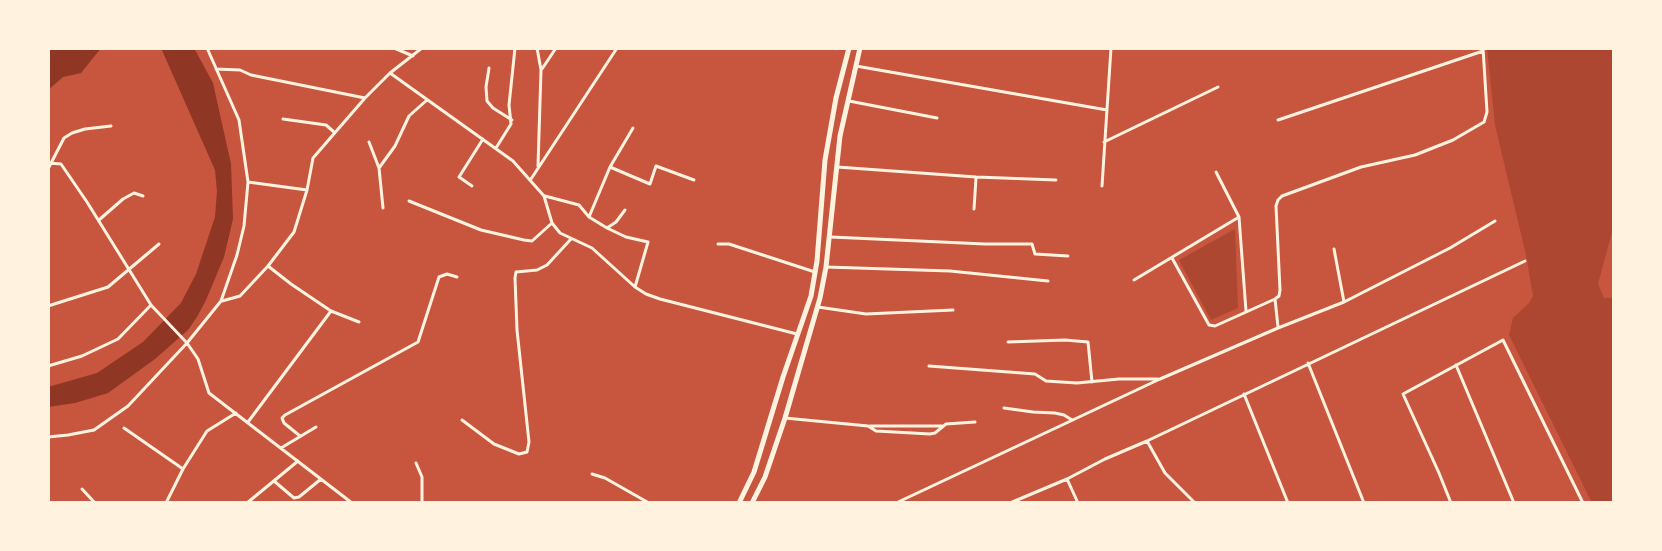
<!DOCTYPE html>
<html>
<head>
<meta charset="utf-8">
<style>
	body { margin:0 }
	#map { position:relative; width:1662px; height:551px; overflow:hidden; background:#c8553d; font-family:"Asap Condensed",sans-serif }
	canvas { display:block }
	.frame { position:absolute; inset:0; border:50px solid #fff3e0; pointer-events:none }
</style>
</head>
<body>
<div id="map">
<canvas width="1662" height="551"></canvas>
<div class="frame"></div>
</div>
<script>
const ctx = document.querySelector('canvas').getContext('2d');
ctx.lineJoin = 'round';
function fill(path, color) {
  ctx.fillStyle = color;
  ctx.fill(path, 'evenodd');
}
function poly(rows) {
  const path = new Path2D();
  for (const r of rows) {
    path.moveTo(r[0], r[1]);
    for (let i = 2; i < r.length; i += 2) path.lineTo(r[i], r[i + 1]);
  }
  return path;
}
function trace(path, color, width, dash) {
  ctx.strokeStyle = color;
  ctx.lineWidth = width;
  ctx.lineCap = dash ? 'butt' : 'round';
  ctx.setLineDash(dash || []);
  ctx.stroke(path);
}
const green = poly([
	[1487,48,1614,48,1614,225,1598,284,1604,298,1614,298,1614,503,1592,503,1509,335,1513,318,1529,303,1533,296,1526,255,1495,125],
	[1235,229,1238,308,1211,320,1179,260]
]);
const water = poly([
	[48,48,101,48,81,73,63,77,48,90],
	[161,48,194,48,213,83,231,164,233,219,224,257,206,300,197,317,188,330,155,359,108,393,75,403,48,407,48,387,97,373,143,342,181,303,196,274,215,217,217,191,215,170]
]);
const minor = poly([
	[394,48,413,56],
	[537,48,541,70,538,166],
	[856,66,1107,110],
	[489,68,486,87,487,101,493,108,512,120],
	[216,69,240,70,251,75,365,98],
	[542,69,556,48],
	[390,73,513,161,544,196,552,223,560,233,592,248,635,287,646,294,660,299,797,334],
	[849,101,937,118],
	[283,119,326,125,334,132],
	[1278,120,1483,51],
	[369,142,379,168],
	[1104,142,1218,87],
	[496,148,511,124,509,105,515,48],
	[48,163,61,164,87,202,151,305,187,343,198,359,209,393,352,503],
	[610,167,650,184,656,166,694,180],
	[837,167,976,177,1056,180],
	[48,169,64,138,72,133,85,129,111,126],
	[1216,172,1239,217,1246,311],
	[531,179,617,48],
	[248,182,307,190],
	[472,186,459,177,483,139],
	[1102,186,1111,48],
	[545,196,579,205,589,217,607,228,616,222,625,210],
	[409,201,481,230,524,240,532,241,552,223],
	[383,208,379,168,395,146,409,116,427,100],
	[974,209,976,178],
	[589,217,610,167,633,128],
	[99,220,123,199,134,193,143,196],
	[607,228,626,237,648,242,635,287],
	[831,237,985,244,1032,244,1035,254,1068,256],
	[718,244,729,244,815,272],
	[1334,249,1344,302],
	[1172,258,1209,325,1215,326,1275,299,1279,296,1280,290,1276,206,1278,200,1282,196,1361,167,1415,155,1453,140,1484,122,1487,112,1483,48],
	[268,266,291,284,331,311,359,322],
	[826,267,950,271,1048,281],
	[1134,280,1239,217],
	[1275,299,1278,327],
	[222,301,240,296,268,266,294,232,307,190,313,158,365,98,390,73,422,48],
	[48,306,108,287,159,244],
	[818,307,866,314,953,310],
	[1008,342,1065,340,1088,342,1092,382],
	[1308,363,1364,503],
	[1456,365,1514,503],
	[48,366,82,356,118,339,151,305],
	[929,366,1035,374,1046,381,1077,383,1119,379,1158,379],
	[1244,394,1288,503],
	[1004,408,1033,412,1055,413,1064,415,1072,420],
	[785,418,868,426,876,431,930,434,935,433,946,424,975,422],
	[462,420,494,444,519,454,527,452,529,442,517,330,515,278,516,272,537,270,547,265,571,239],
	[248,422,331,311],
	[870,426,942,426],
	[124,428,183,469],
	[300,436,284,423,282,418,285,415,418,342,439,277,447,274,457,277],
	[48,437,68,435,94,430,128,406,187,343,221,301,237,255,244,226,248,182,239,120,207,48],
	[1147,441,1165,473,1195,503],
	[281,448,316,427],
	[416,463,422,477,422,503],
	[592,474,605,478,649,503],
	[1067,479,1078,503],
	[274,481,294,498,299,497,321,479],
	[82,489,95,503],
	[166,503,183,469,207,431,236,413],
	[247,503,298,461],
	[896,503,1160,379,1278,328,1344,302,1450,248,1495,221],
	[1010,503,1067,479,1105,459,1147,441,1525,261],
	[1451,503,1439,473,1403,394,1503,340,1583,503]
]);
const primary = poly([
	[739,503,754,472,783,377,811,296,817,261,825,160,836,98,849,48],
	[752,503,765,477,785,418,820,298,826,267,840,136,860,48]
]);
fill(green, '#ae4732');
fill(water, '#8f3625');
trace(minor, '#fff3e0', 3);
trace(primary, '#fff3e0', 5);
</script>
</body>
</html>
